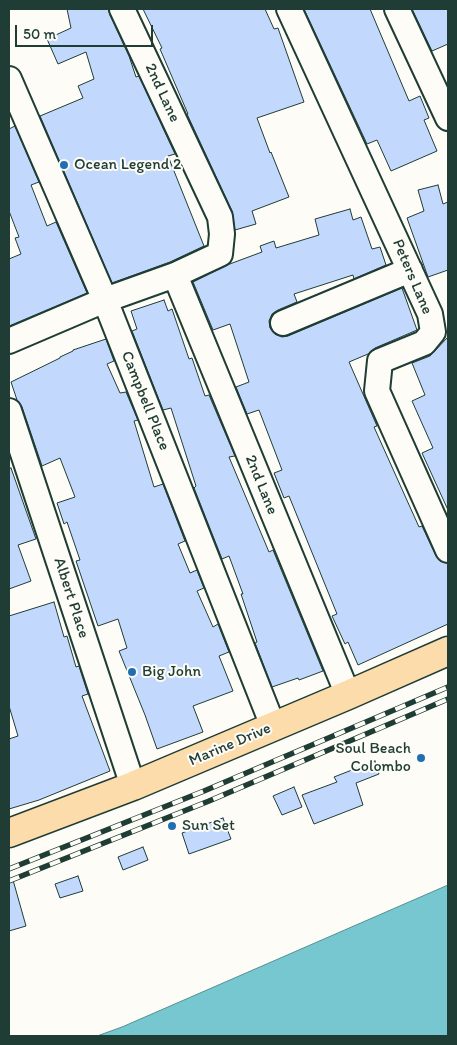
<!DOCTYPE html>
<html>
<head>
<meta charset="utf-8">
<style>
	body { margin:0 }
	#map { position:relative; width:457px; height:1045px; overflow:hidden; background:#fdfcf7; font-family:Itim,sans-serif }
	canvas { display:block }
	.frame { position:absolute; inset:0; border:10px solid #1f3d34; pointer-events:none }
	.scale { position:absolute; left:15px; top:25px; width:138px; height:22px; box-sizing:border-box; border:2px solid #1f3d34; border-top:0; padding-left:6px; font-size:15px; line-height:18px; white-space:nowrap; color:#1f3d34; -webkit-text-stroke:4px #fdfcf7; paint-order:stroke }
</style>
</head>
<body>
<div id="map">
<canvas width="457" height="1045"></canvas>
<div class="frame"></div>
<div class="scale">50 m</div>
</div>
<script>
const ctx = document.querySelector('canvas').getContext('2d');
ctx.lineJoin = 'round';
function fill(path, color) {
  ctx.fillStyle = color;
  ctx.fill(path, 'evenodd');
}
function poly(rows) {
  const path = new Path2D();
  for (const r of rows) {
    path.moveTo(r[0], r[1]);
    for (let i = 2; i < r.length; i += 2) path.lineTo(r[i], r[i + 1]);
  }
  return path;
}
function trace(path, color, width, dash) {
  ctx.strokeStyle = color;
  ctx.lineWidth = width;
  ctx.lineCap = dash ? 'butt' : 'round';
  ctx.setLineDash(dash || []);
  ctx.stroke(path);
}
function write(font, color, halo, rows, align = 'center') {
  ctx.font = font + ' Itim,sans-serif';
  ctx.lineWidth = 4;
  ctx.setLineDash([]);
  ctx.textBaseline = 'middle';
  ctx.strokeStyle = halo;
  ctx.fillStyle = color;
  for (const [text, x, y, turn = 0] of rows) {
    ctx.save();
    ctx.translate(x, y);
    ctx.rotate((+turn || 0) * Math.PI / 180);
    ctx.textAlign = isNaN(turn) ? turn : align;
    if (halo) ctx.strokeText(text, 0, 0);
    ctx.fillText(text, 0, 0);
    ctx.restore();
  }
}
const water = poly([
	[448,885,448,1036,97,1036,122,1027,448,885]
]);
const building = poly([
	[67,9,108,9,110,15,129,56,136,77,139,76,175,154,168,156,204,246,170,262,112,283,40,116,83,98,78,86,94,79,86,52,58,64,47,39,71,28,67,9],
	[143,9,265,9,274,29,278,28,304,102,257,118,270,153,271,152,289,197,252,211,256,224,235,230,232,211,187,114,188,114,160,49,162,48,143,9],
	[304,9,370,9,409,101,420,96,429,118,424,120,437,151,391,171,377,140,367,144,304,9],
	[412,9,448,9,448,44,432,51,412,9],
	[15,126,39,182,31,185,47,226,56,222,87,293,9,326,9,259,21,254,15,238,19,237,9,211,9,129,15,126],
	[438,185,443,204,448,202,448,270,428,277,407,218,424,211,418,190,438,185],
	[350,209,353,220,361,217,372,249,380,247,386,265,354,279,353,275,294,294,297,302,278,310,272,314,269,321,270,328,275,334,282,337,288,336,402,288,417,330,375,348,368,354,349,362,377,426,374,427,419,527,422,526,436,556,440,561,448,563,448,624,358,665,348,642,345,644,332,616,337,614,289,496,284,498,274,473,282,470,259,410,247,414,236,387,249,382,230,324,213,330,193,282,227,265,262,252,260,246,274,241,276,248,319,235,315,219,350,209],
	[164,300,168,311,172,309,189,359,192,358,205,396,209,395,235,456,229,457,269,552,273,550,323,671,299,680,298,678,272,687,255,643,257,642,241,594,243,594,229,556,222,559,194,488,196,486,171,408,163,410,132,331,137,329,131,311,164,300],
	[448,337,448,510,422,453,433,448,412,401,425,395,412,363,430,356,448,337],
	[106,339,114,361,107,364,120,393,126,392,138,420,134,421,154,487,163,484,185,541,178,544,190,573,197,570,204,588,197,591,213,627,218,624,229,652,219,656,233,691,193,706,203,732,157,749,145,715,119,651,127,648,118,619,98,626,76,561,80,560,67,522,64,524,57,503,75,497,60,458,42,466,22,407,17,400,11,382,60,358,60,357,73,351,73,350,106,339],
	[11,468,36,539,18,545,31,581,9,589,9,469,11,468],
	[54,602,64,637,67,636,76,667,79,666,88,694,82,696,110,771,39,800,9,809,9,739,18,736,9,706,9,616,54,602],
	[375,761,379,774,356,783,363,805,314,824,302,795,337,782,334,777,375,761],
	[294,787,302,807,282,815,273,796,294,787],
	[223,818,231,839,189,854,182,833,223,818],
	[143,847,148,860,123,870,118,857,143,847],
	[78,876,83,891,60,898,55,884,78,876],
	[13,880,26,926,9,931,9,881,13,880]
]);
const minor = poly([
	[289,9,430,314,433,332,424,343,380,361,377,391,448,550],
	[397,9,448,118],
	[9,79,105,300,273,726],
	[175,275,348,695],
	[283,323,410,270],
	[9,341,105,300,175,275,220,254,222,234,220,217,122,9],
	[9,411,133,786]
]);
const major = poly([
	[9,833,133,786,348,695,448,651]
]);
const rail = poly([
	[9,869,204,791,448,687],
	[9,881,209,801,448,699]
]);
const markers = [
	[64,165,5,"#1f6fb2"],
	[132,672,5,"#1f6fb2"],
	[421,758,5,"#1f6fb2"],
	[172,826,5,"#1f6fb2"]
];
const streetNames = [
	["2nd Lane",162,93,65],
	["Peters Lane",412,277,67],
	["Campbell Place",145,401,68],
	["2nd Lane",261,485,68],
	["Albert Place",71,598,72],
	["Marine Drive",230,745,-23]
];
const poiNames = [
	["Ocean Legend 2",74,165],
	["Big John",142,672],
	["Soul Beach",411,749,"right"],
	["Colombo",411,767,"right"],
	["Sun Set",182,826]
];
fill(water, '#76c7d0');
trace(water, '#539092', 1);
fill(building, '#c3d8fd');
trace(building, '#1f3d34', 1);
trace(minor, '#1f3d34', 28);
trace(major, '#1f3d34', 31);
trace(minor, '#fdfcf7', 24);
trace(major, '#fddcac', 28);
trace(rail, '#1f3d34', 5.5);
trace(rail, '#fdfcf7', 4, [11]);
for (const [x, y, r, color] of markers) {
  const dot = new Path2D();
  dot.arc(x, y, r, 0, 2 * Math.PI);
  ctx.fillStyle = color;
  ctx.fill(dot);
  trace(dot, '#fdfcf7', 2);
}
write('16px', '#1f3d34', '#fdfcf7', streetNames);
write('16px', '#1f3d34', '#fdfcf7', poiNames, 'left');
</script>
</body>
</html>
